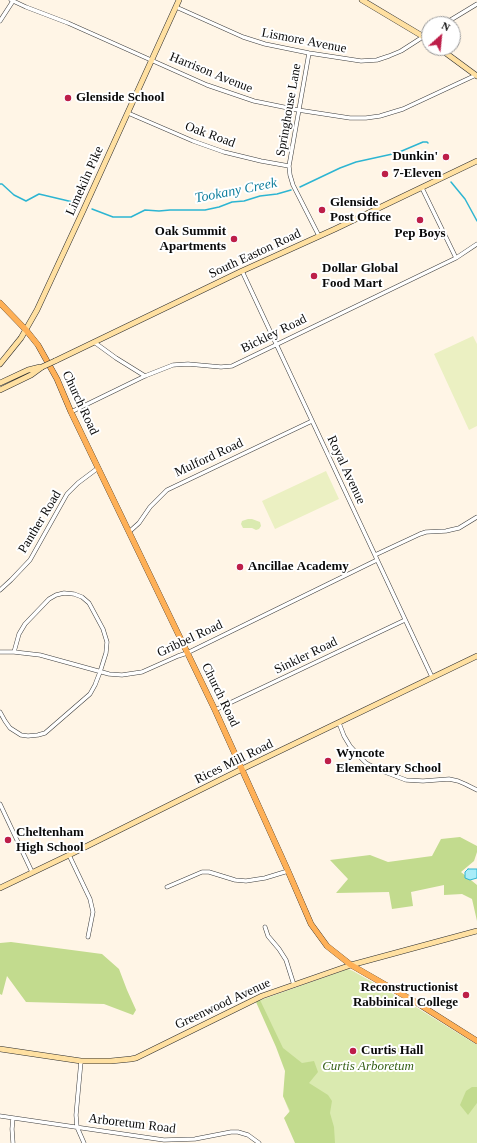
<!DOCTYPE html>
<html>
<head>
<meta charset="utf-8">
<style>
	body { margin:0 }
	#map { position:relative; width:477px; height:1143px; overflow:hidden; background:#fff5e6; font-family:"Times New Roman",serif }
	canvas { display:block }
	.north { position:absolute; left:421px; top:16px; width:40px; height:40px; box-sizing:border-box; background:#fff; border:1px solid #9d9d9d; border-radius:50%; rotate:27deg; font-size:11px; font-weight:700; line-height:16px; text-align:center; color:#0a0a0a }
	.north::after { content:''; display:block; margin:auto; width:14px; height:18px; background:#bd1e49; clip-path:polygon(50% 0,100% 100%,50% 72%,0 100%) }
</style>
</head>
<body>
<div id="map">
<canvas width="477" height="1143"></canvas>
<div class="north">N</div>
</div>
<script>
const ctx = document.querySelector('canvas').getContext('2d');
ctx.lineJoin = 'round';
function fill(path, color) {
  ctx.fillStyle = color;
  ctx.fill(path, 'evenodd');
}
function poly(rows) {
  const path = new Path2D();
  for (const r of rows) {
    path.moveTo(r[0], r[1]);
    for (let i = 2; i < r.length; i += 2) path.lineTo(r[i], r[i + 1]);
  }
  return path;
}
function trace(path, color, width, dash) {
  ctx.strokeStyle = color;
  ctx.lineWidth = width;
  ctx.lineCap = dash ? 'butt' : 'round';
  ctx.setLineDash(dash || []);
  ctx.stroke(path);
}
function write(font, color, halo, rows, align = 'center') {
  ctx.font = font + ' "Times New Roman",serif';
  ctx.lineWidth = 4;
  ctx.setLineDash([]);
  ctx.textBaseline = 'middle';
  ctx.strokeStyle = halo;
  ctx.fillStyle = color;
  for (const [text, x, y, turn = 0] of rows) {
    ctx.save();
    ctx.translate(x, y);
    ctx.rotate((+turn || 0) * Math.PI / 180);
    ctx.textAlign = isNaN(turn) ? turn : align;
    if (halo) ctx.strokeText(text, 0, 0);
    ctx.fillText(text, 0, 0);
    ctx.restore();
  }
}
const green = poly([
	[248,519,252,519,260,522,261,526,259,529,256,530,252,528,243,528,241,524,242,521],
	[348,969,353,971,419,1009,477,1045,477,1143,302,1143,283,1096,296,1091,258,1001]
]);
const forest = poly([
	[460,837,477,846,477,852,474,861,461,872,477,885,477,921,472,899,462,894,444,895,444,885,411,892,413,906,392,909,389,892,336,893,348,879,330,860,370,855,388,862,432,856,441,839],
	[11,942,102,954,119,969,127,990,136,1010,133,1015,104,1004,26,1002,7,976,2,995,0,994,0,943],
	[260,1000,283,1048,302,1063,314,1061,318,1072,309,1083,328,1095,332,1101,330,1113,334,1127,335,1143,295,1143,284,1118,290,1111,283,1096,285,1071,276,1047,256,1002],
	[472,1087,477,1087,477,1103,468,1115,460,1105,466,1091]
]);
const pitch = poly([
	[473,336,477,344,477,426,469,430,434,354],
	[326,471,339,499,275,529,262,501]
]);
const water = poly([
	[468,869,477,869,477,878,470,880,465,878,465,872,468,869]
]);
const stream = poly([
	[451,182,465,199,477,221],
	[0,184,2,184,14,195,26,201,39,194,77,203],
	[300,187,340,168,356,162,397,153,423,142,427,142,428,143],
	[92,209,113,217,131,217,145,210,159,211,170,210,205,210,219,207,232,202,244,201,260,196,277,194,291,190]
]);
const street = poly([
	[11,0,26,7,68,23,207,85,254,101,298,110,350,118,366,118,380,116,403,109,476,75],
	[176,7,243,37,265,44,309,53,361,61,377,60,389,56,401,51,429,33],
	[0,21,13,1],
	[444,24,477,4],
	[309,53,289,166,290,175,293,185,319,236],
	[128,113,193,141,224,152,261,161,289,166],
	[422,188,456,258],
	[242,271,432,677],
	[94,342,116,358,145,376],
	[71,412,145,376,173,365,188,364,221,367,232,366,456,258,477,244],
	[129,532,139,523,150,507,167,490,312,421],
	[375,555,420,534,426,532,446,531,459,528,477,517],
	[0,590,11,580,30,560,67,494,78,483,98,468],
	[0,652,14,652,40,655,109,674,122,675,142,672,178,656,187,653,377,560],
	[215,710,405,620],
	[0,712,5,721,10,728,21,735,28,736,38,735,45,733,90,694,95,685,100,672,106,653,107,642,103,629,89,603,82,597,74,594,64,593,56,595,49,599,25,624,19,634,14,652],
	[339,723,344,736,350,746,360,757,366,763,377,769,406,780,423,781,449,779,458,781,465,784,477,790],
	[0,804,32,872],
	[69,855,90,899,93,912,88,937],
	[167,887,202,872,209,872,235,880,246,881,265,878,288,871],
	[265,927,268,936,279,949,286,960,294,985],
	[81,1061,76,1115,77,1127,84,1143],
	[0,1116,164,1140,195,1139,231,1132,238,1132,248,1135,259,1143],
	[13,1143,12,1129,13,1118]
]);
const secondary = poly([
	[362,0,429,40],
	[439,48,477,76],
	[55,361,242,271,335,229,477,161],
	[0,364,21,338,37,310,83,211,179,0],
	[0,383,28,370,40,367],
	[0,390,31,375,42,367],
	[0,888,69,855,238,771,477,656],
	[0,1049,81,1061,111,1061,131,1059,136,1058,262,996,351,965,477,931]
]);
const primary = poly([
	[0,303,26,330,38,345,57,379,71,412,215,710,288,871,311,924,327,946,351,965,417,1003,477,1041]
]);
const secondaryBridge = poly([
	[42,367,55,361]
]);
const markers = [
	[68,98,4,"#bd1e49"],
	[446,157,4,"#bd1e49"],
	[385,174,4,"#bd1e49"],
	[322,210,4,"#bd1e49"],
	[420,220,4,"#bd1e49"],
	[234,239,4,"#bd1e49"],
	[314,276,4,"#bd1e49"],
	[240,567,4,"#bd1e49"],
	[328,761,4,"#bd1e49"],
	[8,840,4,"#bd1e49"],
	[466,995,4,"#bd1e49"],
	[353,1051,4,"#bd1e49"]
];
const streetNames = [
	["Lismore Avenue",304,41,11],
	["Harrison Avenue",211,73,22],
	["Springhouse Lane",289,110,-80],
	["Oak Road",210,135,20],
	["Limekiln Pike",85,181,-66],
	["South Easton Road",255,254,-25],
	["Bickley Road",274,334,-26],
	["Church Road",80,403,65],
	["Mulford Road",209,458,-25],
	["Royal Avenue",346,470,65],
	["Panther Road",40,522,-59],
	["Gribbel Road",190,639,-25],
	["Sinkler Road",306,656,-26],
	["Church Road",220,695,64],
	["Rices Mill Road",234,762,-26],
	["Greenwood Avenue",223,1004,-25],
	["Arboretum Road",132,1124,7]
];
const poiNames = [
	["Glenside School",76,98],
	["Dunkin'",438,157,"right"],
	["7-Eleven",393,174],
	["Glenside",330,203],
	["Post Office",330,218],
	["Oak Summit",226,232,"right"],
	["Apartments",226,247,"right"],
	["Pep Boys",420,234,"center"],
	["Dollar Global",322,269],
	["Food Mart",322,284],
	["Ancillae Academy",248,567],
	["Wyncote",336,754],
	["Elementary School",336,769],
	["Cheltenham",16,833],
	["High School",16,848],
	["Reconstructionist",458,988,"right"],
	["Rabbinical College",458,1003,"right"],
	["Curtis Hall",361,1051]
];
const parkNames = [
	["Curtis Arboretum",368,1067]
];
const waterNames = [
	["Tookany Creek",236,191,-11]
];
fill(green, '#daeab0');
fill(forest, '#c2db8e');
fill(pitch, '#ebf0c2');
fill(water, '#a9ecf8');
trace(water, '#2db5d2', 1);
trace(stream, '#2db5d2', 1.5);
trace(street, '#3d3d3d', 4.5);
trace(secondary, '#2c2c2c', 6);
trace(primary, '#1b1b1b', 6);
trace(street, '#fff', 3.5);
trace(secondary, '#ffe0a1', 5);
trace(primary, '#feb057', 5.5);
trace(secondaryBridge, '#2c2c2c', 6, []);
trace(secondaryBridge, '#ffe0a1', 5);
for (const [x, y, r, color] of markers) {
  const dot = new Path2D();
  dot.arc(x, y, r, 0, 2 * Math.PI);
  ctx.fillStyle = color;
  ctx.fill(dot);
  trace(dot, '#fff', 1.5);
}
write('13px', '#0a0a0a', '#fff', streetNames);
write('bold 13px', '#0a0a0a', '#fff', poiNames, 'left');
write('italic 13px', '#386219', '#fff', parkNames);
write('italic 14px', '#107f9e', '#fff', waterNames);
</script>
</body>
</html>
